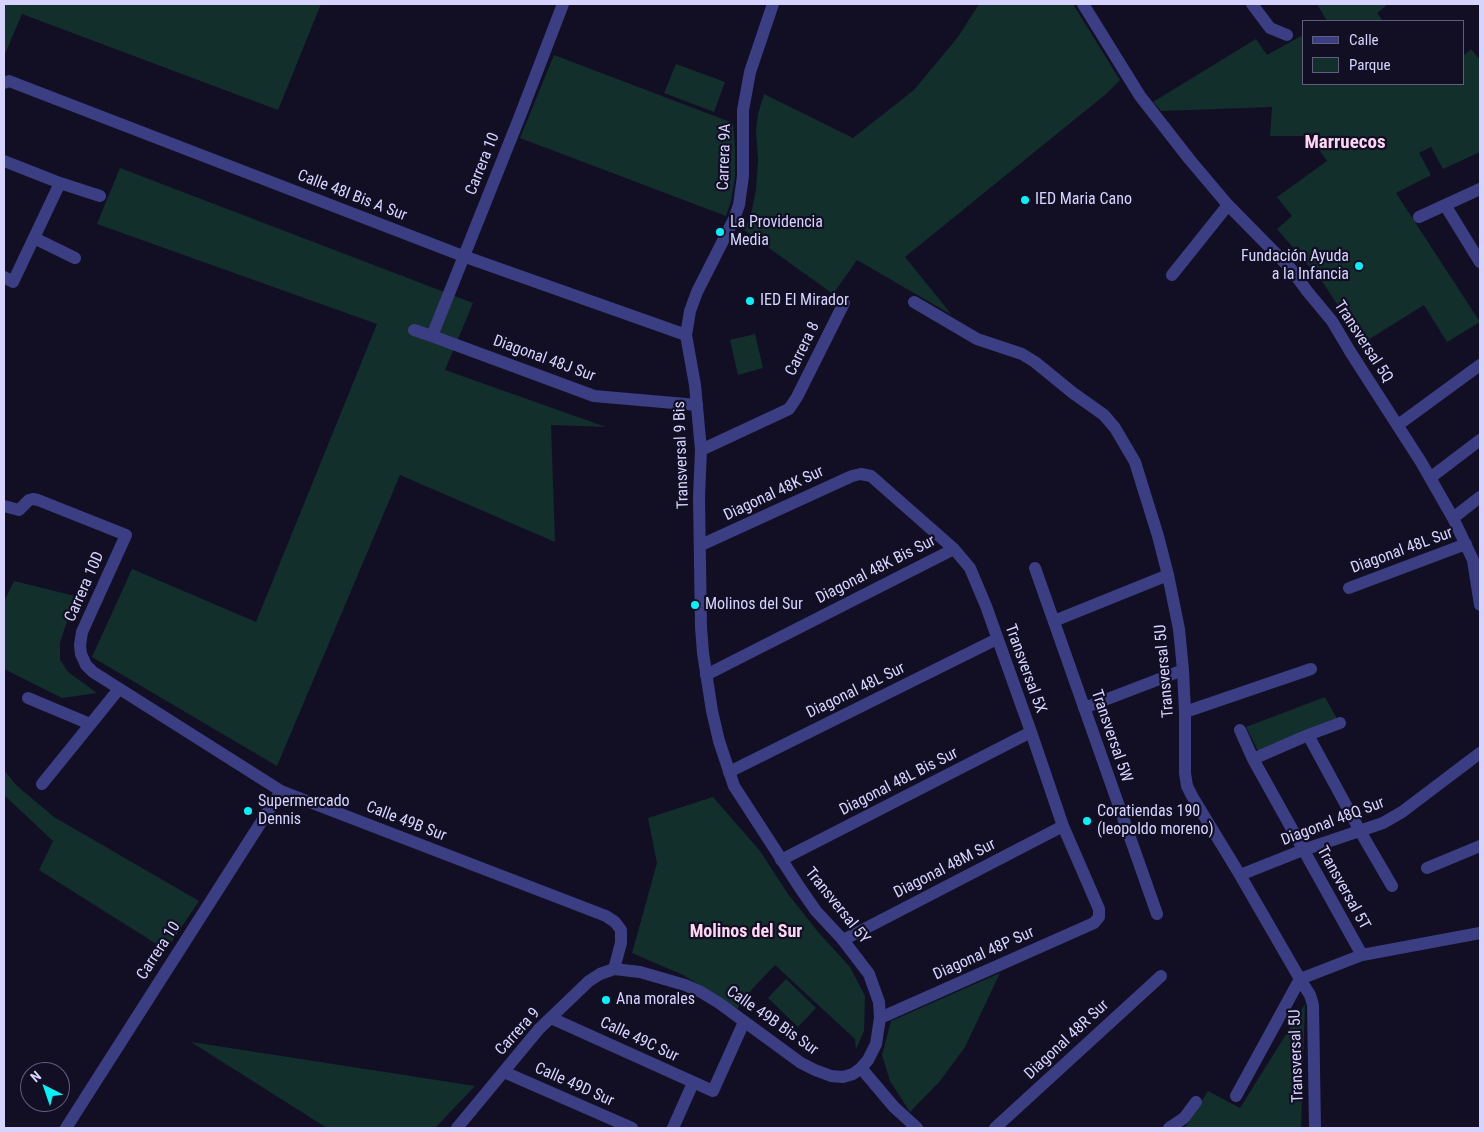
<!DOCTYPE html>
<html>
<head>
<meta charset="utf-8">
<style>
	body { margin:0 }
	#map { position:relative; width:1484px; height:1132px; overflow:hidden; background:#120f25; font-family:"Roboto Condensed",sans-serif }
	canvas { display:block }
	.frame { position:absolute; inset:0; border:5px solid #d6d4fe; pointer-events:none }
	.legend { position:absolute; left:1302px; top:20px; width:162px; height:65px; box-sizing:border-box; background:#120f25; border:1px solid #605e7c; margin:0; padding:6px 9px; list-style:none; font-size:15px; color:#d6d4fe }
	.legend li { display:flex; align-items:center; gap:10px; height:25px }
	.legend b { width:25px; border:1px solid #605e7c }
	.north { position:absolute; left:20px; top:1062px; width:50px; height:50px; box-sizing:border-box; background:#120f25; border:1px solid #605e7c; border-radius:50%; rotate:319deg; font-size:14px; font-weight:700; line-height:20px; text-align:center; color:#d6d4fe }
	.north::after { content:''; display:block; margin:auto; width:18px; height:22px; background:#05f2f9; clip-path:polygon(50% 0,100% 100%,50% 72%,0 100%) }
</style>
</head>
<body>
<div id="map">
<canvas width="1484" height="1132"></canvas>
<div class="frame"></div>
<ul class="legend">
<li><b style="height:6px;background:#3b3e83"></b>Calle</li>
<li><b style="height:14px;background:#122f2c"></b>Parque</li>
</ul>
<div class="north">N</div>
</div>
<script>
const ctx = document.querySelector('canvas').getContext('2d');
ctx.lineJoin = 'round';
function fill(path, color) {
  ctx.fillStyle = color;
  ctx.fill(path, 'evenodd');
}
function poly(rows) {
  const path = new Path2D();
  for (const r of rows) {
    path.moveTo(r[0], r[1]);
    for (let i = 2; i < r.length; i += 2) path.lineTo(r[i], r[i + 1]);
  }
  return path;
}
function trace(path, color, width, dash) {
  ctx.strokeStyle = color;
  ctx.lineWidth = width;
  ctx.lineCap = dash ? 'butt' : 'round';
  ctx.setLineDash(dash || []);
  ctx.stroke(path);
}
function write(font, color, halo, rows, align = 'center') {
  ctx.font = font + ' "Roboto Condensed",sans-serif';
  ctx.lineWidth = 4.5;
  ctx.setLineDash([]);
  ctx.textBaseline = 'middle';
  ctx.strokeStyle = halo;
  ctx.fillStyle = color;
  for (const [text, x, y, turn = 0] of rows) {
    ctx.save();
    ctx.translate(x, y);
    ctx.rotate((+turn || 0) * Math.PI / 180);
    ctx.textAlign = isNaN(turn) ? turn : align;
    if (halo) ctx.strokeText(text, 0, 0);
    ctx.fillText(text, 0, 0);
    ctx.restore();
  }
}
const green = poly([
	[4,4,321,4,278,110,22,14,4,56],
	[979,4,1073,4,1120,80,1106,94,905,257,952,315,857,260,833,294,744,230,751,214,756,190,758,160,756,130,758,114,764,94,853,138,914,90,958,37],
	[1317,4,1388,4,1377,13,1383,21,1327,21],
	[1303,35,1303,84,1463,84,1463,56,1471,49,1480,60,1480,152,1443,169,1431,147,1419,153,1431,175,1396,193,1480,322,1447,342,1424,305,1363,343,1321,280,1277,229,1292,216,1277,197,1327,161,1309,136,1270,136,1272,107,1161,111,1153,102,1256,39,1267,55],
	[554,55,733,123,735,149,735,176,731,201,726,216,520,138],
	[676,64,725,82,714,112,664,93],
	[120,168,473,303,445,370,606,427,551,425,555,542,400,475,277,766,92,657,132,569,256,622,377,324,97,224],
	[755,334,763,368,738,375,730,340],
	[14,581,79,597,65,627,60,643,60,660,68,672,97,693,62,698,4,669,4,602],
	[1325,697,1337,719,1258,751,1246,727],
	[4,770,16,785,54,817,199,901,166,950,39,870,53,841,4,795],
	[713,797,760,851,788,894,818,932,850,967,865,996,864,1031,856,1049,855,1039,775,965,753,988,737,1009,683,975,632,953,657,863,648,818],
	[1000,973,965,1047,940,1081,910,1112,890,1081,882,1055,891,1021],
	[786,979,816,1008,798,1027,768,998],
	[1305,1004,1301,1128,1182,1128,1187,1125,1208,1091,1240,1108],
	[191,1042,475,1086,435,1128,327,1128]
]);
const minor = poly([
	[1083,4,1140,96,1190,160,1228,205,1291,269,1307,291,1332,321,1351,353,1421,462,1453,518,1473,560,1480,605],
	[1252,4,1270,28,1287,35],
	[4,83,9,81,463,256,686,335],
	[4,161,60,183,100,196],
	[1445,205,1480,262],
	[1419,217,1480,189],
	[34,238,75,258],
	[1172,275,1228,205],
	[4,277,13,282,60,183],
	[914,302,977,339,1022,354,1035,362,1073,393,1104,415,1115,428,1135,462,1158,536,1168,575,1179,629,1183,670,1185,712,1185,773,1187,786,1192,796,1240,875,1300,979,1310,995,1313,1005,1315,1128],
	[414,330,432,336,594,396,697,405],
	[432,336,520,116,563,4],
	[1398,425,1480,365],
	[701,450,789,409,797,397,844,303],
	[1430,478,1480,440],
	[4,506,19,510,29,500,33,499,38,500,126,535,82,632,80,645,81,654,86,665,93,672,281,791,606,916,615,922,621,930,621,943,614,969],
	[1453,518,1480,497],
	[701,545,852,476,861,474,871,476,954,549,970,568,986,606,1031,732,1063,826,1099,909,1099,917,1094,923,880,1018],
	[1035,568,1157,914],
	[1349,588,1466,544],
	[1054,621,1168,575],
	[706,675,954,549],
	[28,698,90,724],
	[1084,708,1183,670],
	[1185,712,1311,669],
	[1240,730,1253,759,1362,955],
	[1308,735,1360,831,1392,886],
	[1253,759,1308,735,1340,723],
	[729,772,997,639],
	[42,784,119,689],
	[781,860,1031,732],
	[1427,868,1480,846],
	[1240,875,1303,850,1383,823,1402,812,1480,753],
	[843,940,1063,826],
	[551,1018,713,1091,744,1022],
	[504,1072,632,1128],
	[1236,1096,1300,979,1362,955,1480,933],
	[66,1128,281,791],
	[673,1128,693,1083],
	[995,1128,1161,976],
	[1169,1128,1184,1118,1196,1102]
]);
const tertiary = poly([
	[861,1068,894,1107,917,1128],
	[457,1128,539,1029,589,981,600,974,614,969,640,972,685,985,701,992,719,1003,801,1063,815,1070,831,1076,843,1077,853,1074,861,1068,868,1060,876,1044,880,1018,879,1002,869,974,843,940,816,911,800,888,734,786,719,741,712,711,703,653,701,627,699,497,701,450,695,385,686,335,690,311,697,292,734,219,739,205,743,176,743,110,746,94,750,72,773,4]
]);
const markers = [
	[1025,200,5,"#05f2f9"],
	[720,232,5,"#05f2f9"],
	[1359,266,5,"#05f2f9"],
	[750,301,5,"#05f2f9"],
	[695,605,5,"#05f2f9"],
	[248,811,5,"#05f2f9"],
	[1087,821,5,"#05f2f9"],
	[606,1000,5,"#05f2f9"]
];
const streetNames = [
	["Carrera 9A",725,157,-88],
	["Carrera 10",483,164,-68],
	["Calle 48I Bis A Sur",352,196,21],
	["Transversal 5Q",1363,342,57],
	["Carrera 8",803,349,-64],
	["Diagonal 48J Sur",544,359,20],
	["Transversal 9 Bis",682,455,-92],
	["Diagonal 48K Sur",774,494,-25],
	["Diagonal 48L Sur",1402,551,-20],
	["Diagonal 48K Bis Sur",876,570,-27],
	["Carrera 10D",85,587,-66],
	["Transversal 5X",1025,669,70],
	["Transversal 5U",1165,671,-95],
	["Diagonal 48L Sur",856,691,-26],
	["Transversal 5W",1111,736,71],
	["Diagonal 48L Bis Sur",899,782,-27],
	["Calle 49B Sur",406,822,21],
	["Diagonal 48Q Sur",1333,822,-21],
	["Diagonal 48M Sur",945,869,-27],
	["Transversal 5T",1343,888,61],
	["Transversal 5Y",837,906,51],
	["Carrera 10",159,951,-57],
	["Diagonal 48P Sur",984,954,-24],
	["Calle 49B Bis Sur",772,1021,35],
	["Carrera 9",518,1032,-48],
	["Calle 49C Sur",639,1040,25],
	["Diagonal 48R Sur",1067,1040,-43],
	["Transversal 5U",1297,1056,-92],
	["Calle 49D Sur",574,1085,24]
];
const poiNames = [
	["IED Maria Cano",1035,200],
	["La Providencia",730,223],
	["Media",730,241],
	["Fundación Ayuda",1349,257,"right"],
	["a la Infancia",1349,275,"right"],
	["IED El Mirador",760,301],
	["Molinos del Sur",705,605],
	["Supermercado",258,802],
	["Dennis",258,820],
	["Coratiendas 190",1097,812],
	["(leopoldo moreno)",1097,830],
	["Ana morales",616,1000]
];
const neighbourhoodNames = [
	["Molinos del Sur",746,932]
];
const quarterNames = [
	["Marruecos",1345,143]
];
fill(green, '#122f2c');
trace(minor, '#3b3e83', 12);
trace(tertiary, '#3b3e83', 12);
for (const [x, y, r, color] of markers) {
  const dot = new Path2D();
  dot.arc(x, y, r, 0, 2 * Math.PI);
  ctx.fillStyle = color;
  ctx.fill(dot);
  trace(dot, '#120f25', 2);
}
write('16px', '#d6d4fe', '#120f25', streetNames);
write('16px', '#d6d4fe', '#120f25', poiNames, 'left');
write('bold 18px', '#fed6f2', '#120f25', neighbourhoodNames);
write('bold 19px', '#fed6f2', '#120f25', quarterNames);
</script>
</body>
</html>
